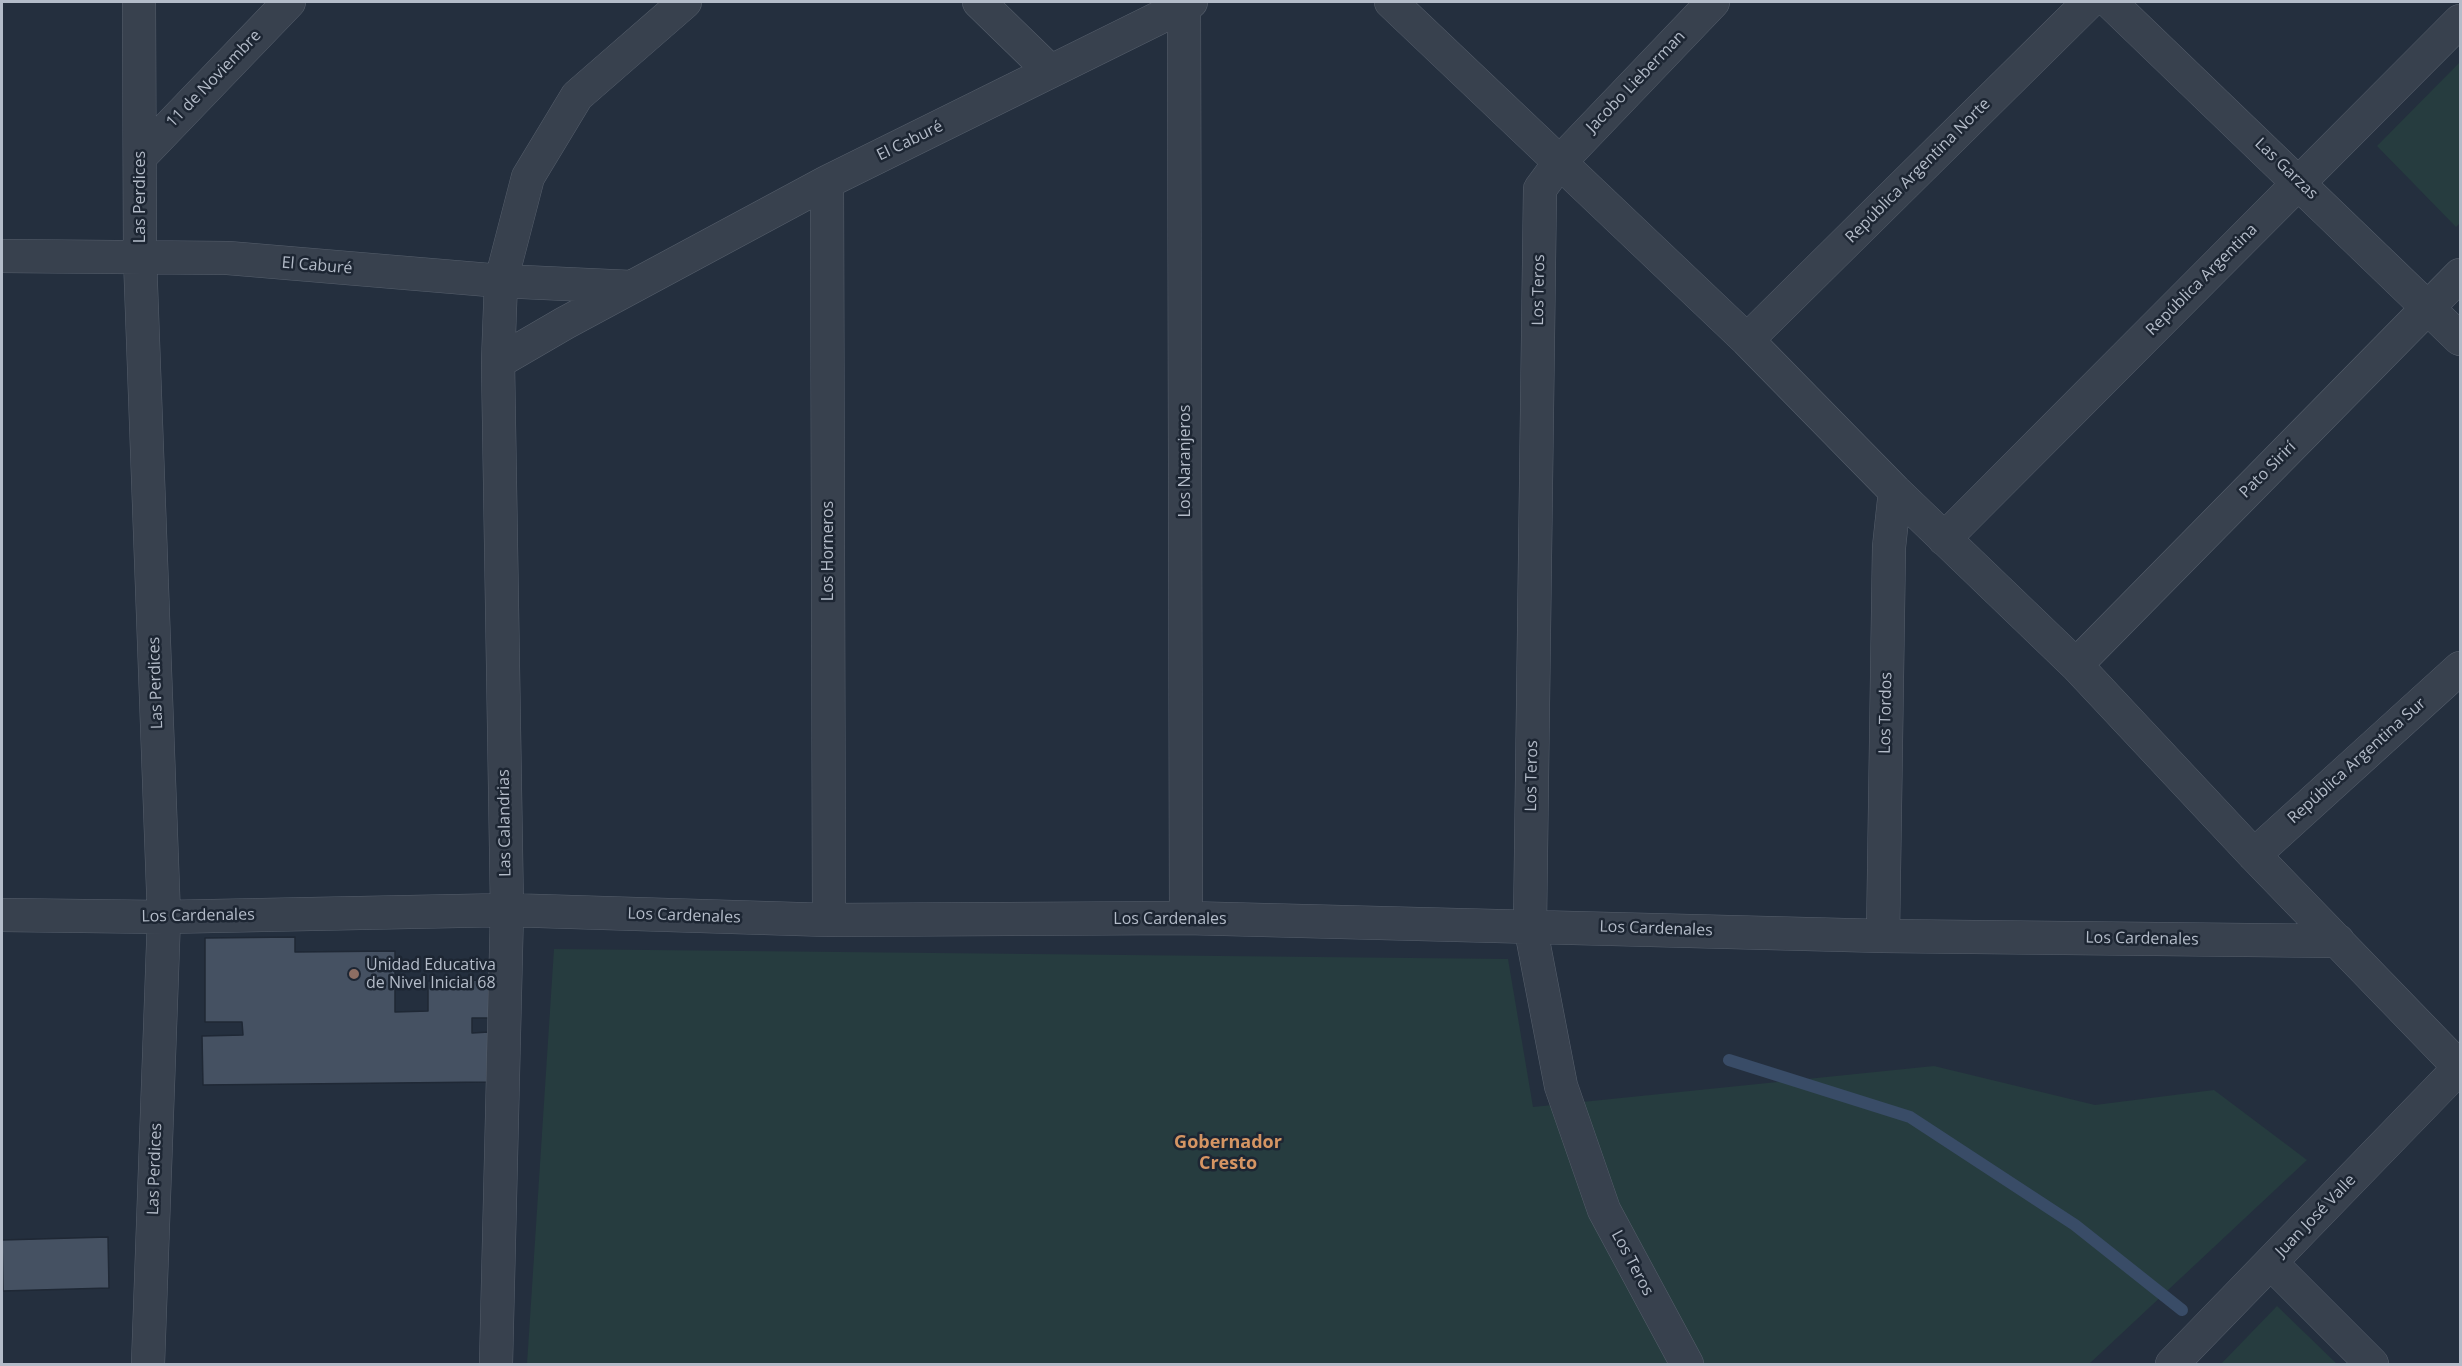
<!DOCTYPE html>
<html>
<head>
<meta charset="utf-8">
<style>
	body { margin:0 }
	#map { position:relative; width:2462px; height:1366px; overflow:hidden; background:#242f3e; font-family:"Open Sans",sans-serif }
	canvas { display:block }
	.frame { position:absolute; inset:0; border:3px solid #b4bcc9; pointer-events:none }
</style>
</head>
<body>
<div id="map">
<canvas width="2462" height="1366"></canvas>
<div class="frame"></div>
</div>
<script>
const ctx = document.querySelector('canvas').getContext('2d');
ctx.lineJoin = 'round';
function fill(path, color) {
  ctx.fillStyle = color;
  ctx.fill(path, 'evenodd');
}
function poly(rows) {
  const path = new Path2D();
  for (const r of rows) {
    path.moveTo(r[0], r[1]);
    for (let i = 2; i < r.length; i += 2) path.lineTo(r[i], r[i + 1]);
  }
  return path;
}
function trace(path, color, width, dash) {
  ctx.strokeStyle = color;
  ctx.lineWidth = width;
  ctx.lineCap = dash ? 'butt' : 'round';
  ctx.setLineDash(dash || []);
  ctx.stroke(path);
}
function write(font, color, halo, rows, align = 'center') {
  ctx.font = font + ' "Open Sans",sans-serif';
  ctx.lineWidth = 5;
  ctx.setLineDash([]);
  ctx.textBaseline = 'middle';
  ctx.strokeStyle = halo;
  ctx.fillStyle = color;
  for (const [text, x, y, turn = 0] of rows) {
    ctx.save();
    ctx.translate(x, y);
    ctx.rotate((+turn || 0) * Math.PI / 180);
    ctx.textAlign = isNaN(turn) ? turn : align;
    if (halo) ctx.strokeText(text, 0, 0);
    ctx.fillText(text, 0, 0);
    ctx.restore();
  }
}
const green = poly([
	[2460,62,2460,223,2456,227,2377,146],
	[554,949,1508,959,1533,1107,1934,1066,2095,1105,2214,1090,2307,1160,2089,1364,527,1364],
	[2277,1306,2337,1364,2221,1364]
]);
const stream = poly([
	[1729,1060,1910,1117,2075,1225,2182,1310]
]);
const building = poly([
	[295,937,295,952,395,951,395,1012,428,1011,428,981,492,980,492,1018,472,1018,472,1033,489,1032,490,1082,203,1085,202,1036,243,1035,242,1022,205,1022,205,938,295,937],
	[108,1237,109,1288,3,1291,2,1240,108,1237]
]);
const minor = poly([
	[139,2,140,258,164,917,148,1364],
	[979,2,1050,71],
	[1391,2,1747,340,1895,491,2076,665,2254,855,2460,1068],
	[2110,2,2460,339],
	[1184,5,1186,918],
	[140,157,289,2],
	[827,182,829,920],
	[2,256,228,258,501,281,631,287],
	[1747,340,2089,2],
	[498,362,565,323,827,182,1191,2],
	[1944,539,2460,21],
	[2076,665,2460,275],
	[2254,855,2460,668],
	[2,915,164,917,507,910,829,920,1186,918,1883,936,2338,941],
	[1883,936,1889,547,1895,491],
	[2271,1263,2372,1364],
	[496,1364,507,910,498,362,501,281,528,177,577,96,685,2],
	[1687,1364,1604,1210,1561,1086,1530,925,1540,189,1560,162,1713,2],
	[2172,1364,2460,1067]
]);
const markers = [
	[354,974,6,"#8d6e63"]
];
const streetNames = [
	["11 de Noviembre",214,79,-46],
	["Jacobo Lieberman",1636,82,-46],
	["El Caburé",910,141,-26],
	["Las Garzas",2286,169,44],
	["República Argentina Norte",1918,171,-45],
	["Las Perdices",140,197,-90],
	["El Caburé",317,266,5],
	["República Argentina",2202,280,-45],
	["Los Teros",1539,290,-89],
	["Los Naranjeros",1185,461,-90],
	["Pato Sirirí",2268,470,-45],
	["Los Horneros",828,551,-90],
	["Las Perdices",156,683,-92],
	["Los Tordos",1886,713,-89],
	["República Argentina Sur",2357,761,-42],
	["Los Teros",1532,776,-89],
	["Las Calandrias",505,823,-91],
	["Los Cardenales",198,916,-1],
	["Los Cardenales",684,916,2],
	["Los Cardenales",1170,919],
	["Los Cardenales",1656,929,2],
	["Los Cardenales",2142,939,1],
	["Las Perdices",155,1169,-88],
	["Juan José Valle",2316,1216,-46],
	["Los Teros",1632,1263,62]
];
const poiNames = [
	["Unidad Educativa",366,965],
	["de Nivel Inicial 68",366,983]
];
const neighbourhoodNames = [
	["Gobernador",1228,1143],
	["Cresto",1228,1164]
];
fill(green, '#263c3f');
trace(stream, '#394c67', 12);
fill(building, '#455162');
trace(building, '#1f2835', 1.5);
trace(minor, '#565f6c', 34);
trace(minor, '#38414e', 33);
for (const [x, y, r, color] of markers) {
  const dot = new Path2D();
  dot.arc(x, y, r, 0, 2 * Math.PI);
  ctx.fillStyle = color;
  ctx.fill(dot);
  trace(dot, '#1d2633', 2);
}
write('16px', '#b4bcc9', '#1d2633', streetNames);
write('16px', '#b4bcc9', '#1d2633', poiNames, 'left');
write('bold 18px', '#d59563', '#1d2633', neighbourhoodNames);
</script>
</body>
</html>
